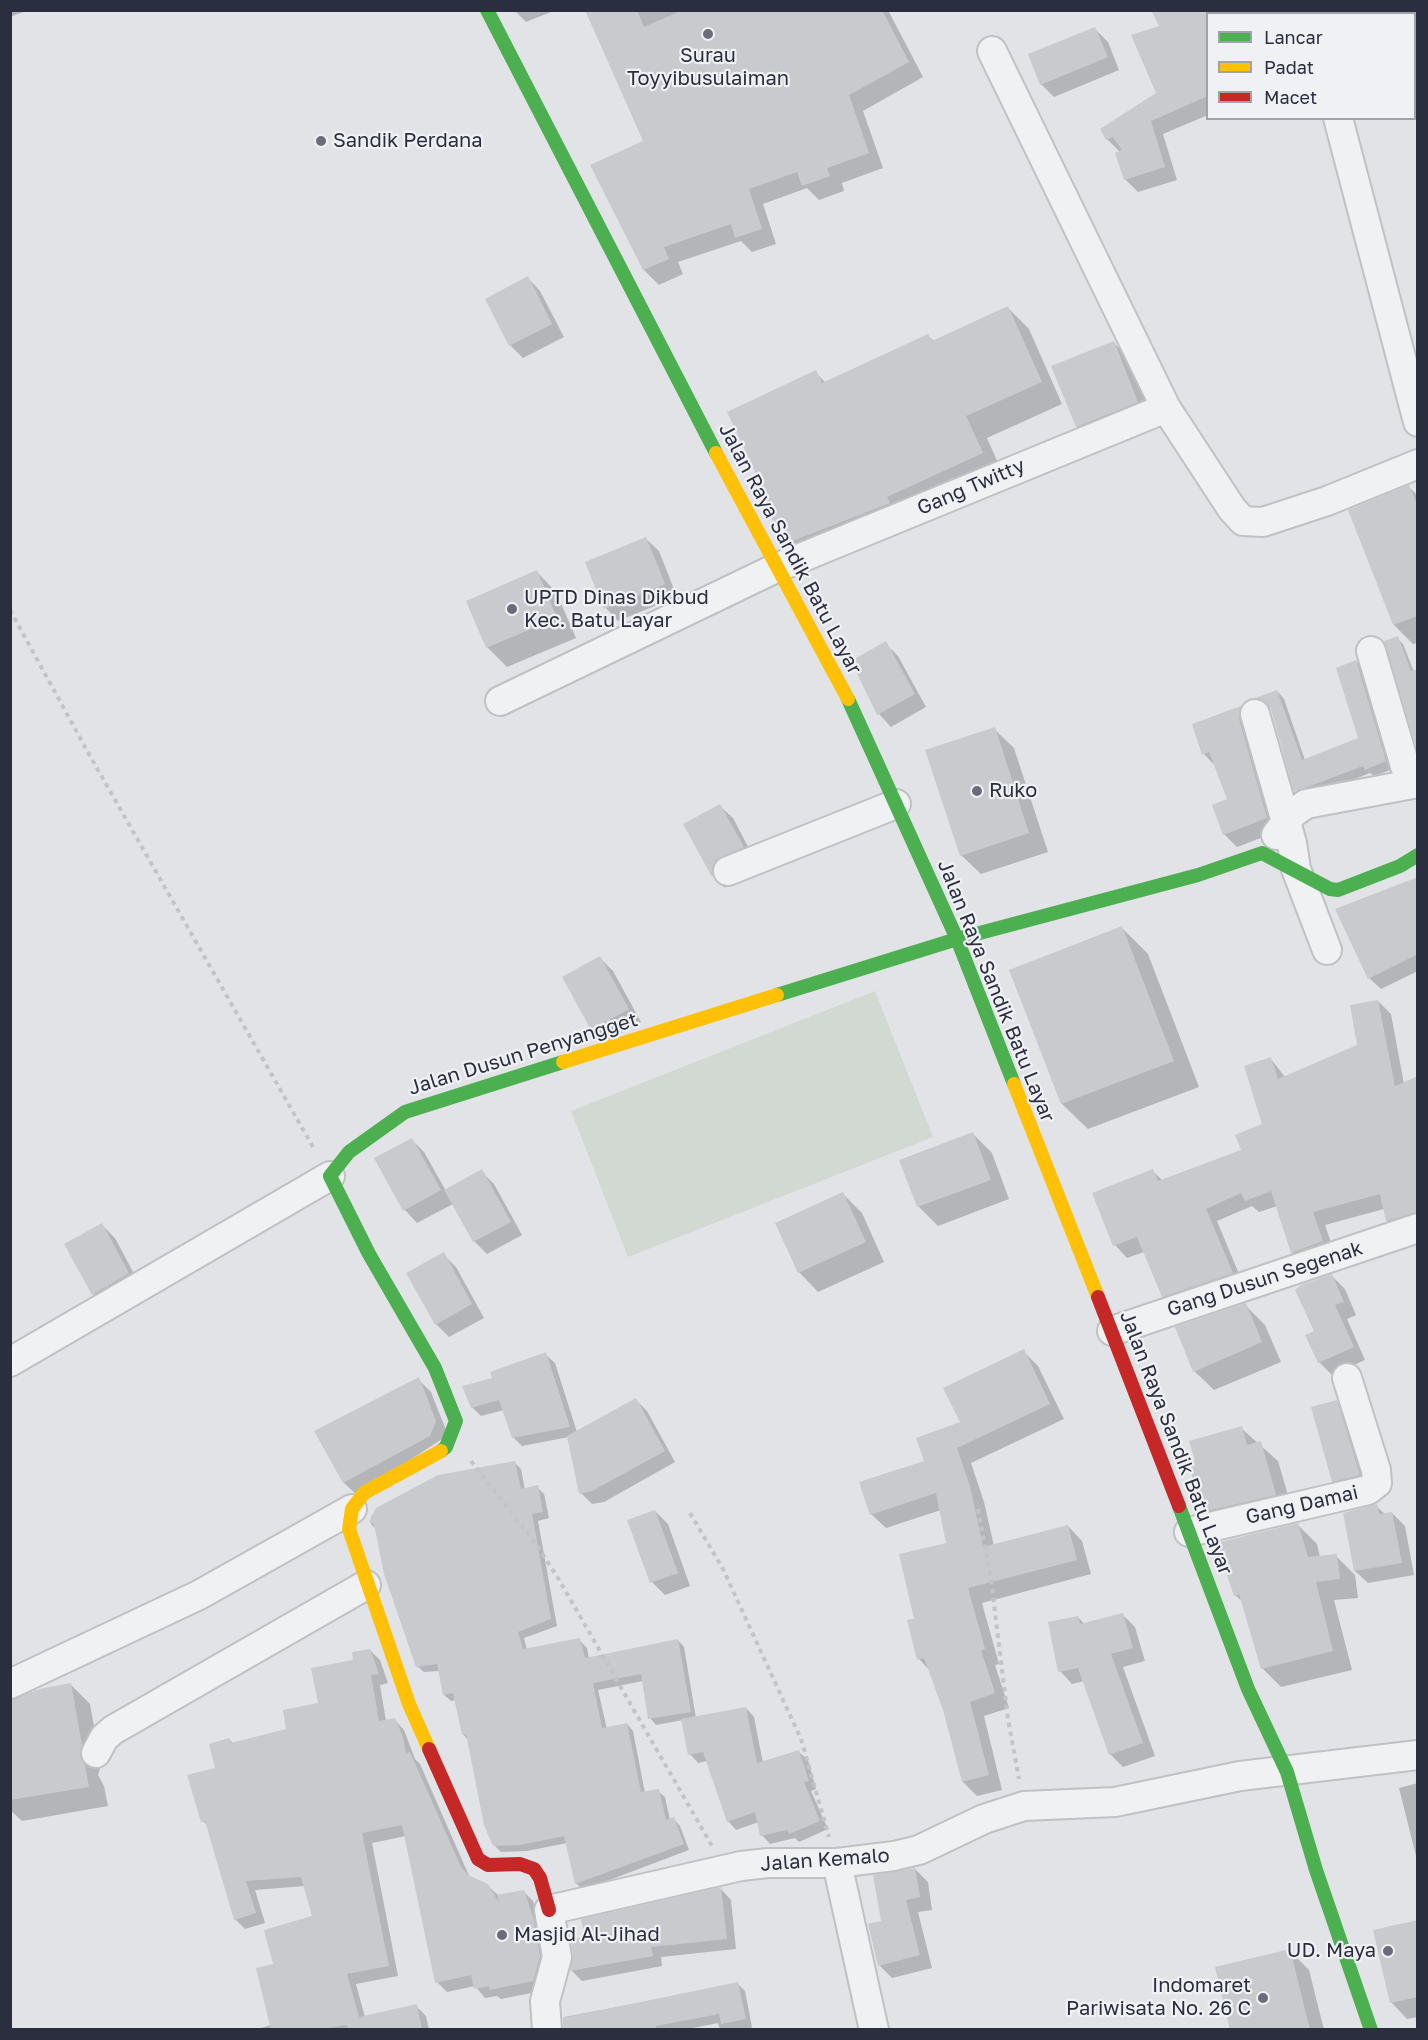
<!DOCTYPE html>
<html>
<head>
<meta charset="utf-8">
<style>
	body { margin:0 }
	#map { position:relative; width:1428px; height:2040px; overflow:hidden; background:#e2e3e6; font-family:"Golos Text",sans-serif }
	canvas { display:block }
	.frame { position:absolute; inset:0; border:12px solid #2a2e3e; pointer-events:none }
	.legend { position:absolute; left:1206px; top:12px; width:210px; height:108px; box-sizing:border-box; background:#eff1f5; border:2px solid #a0a3ac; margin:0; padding:8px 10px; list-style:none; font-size:18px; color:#2a2e3e }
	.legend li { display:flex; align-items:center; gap:12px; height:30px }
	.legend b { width:30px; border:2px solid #a0a3ac }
</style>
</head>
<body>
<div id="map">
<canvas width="1428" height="2040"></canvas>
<div class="frame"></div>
<ul class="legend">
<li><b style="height:8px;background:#4caf50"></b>Lancar</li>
<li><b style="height:8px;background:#ffc107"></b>Padat</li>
<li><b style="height:8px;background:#c62828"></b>Macet</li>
</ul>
</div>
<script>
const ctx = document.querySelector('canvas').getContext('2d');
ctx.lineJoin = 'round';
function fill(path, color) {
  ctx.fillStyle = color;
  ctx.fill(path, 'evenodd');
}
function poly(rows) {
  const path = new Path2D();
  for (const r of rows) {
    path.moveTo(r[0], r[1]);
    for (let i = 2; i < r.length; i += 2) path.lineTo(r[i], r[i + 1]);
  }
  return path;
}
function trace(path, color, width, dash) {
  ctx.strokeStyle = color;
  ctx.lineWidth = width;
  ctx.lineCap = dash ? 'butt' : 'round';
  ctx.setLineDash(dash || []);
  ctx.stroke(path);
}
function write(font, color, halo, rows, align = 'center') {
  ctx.font = font + ' "Golos Text",sans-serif';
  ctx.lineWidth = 4.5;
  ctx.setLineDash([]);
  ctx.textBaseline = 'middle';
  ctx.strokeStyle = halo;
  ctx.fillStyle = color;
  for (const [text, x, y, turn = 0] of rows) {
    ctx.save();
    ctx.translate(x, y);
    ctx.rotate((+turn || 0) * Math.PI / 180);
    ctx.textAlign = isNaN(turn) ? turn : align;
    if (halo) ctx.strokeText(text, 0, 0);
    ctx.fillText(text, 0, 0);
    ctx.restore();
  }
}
const green = poly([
	[875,991,933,1137,628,1257,571,1111]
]);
const shadow = poly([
	[10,10,26,10,26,11,10,17],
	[514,10,556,10,526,22],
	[587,10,888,10,923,77,863,111,883,168,842,183,844,191,819,200,807,188,763,204,776,244,752,252,741,241,678,262,683,274,659,285,644,270,592,166,645,141],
	[1204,10,1246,10,1248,14,1208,14,1208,115,1163,134,1177,180,1138,192,1125,179,1120,152,1107,139,1158,94],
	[1266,10,1297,10,1300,14,1259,14],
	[1095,29,1108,42,1119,70,1054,97,1041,84],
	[528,278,540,291,564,337,523,358,510,345],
	[1008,308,1029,329,1062,404,987,438,1003,474,807,565,786,544,758,490,764,488,815,372,826,383,928,336,934,341],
	[1113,342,1133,362,1156,421,1097,446,1077,426],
	[1409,487,1418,496,1418,643,1413,644,1394,625],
	[646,539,659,551,677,597,618,621,606,608],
	[537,572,556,592,576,638,507,667,488,648,468,602],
	[1397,638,1403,644,1414,672,1417,670,1418,745,1386,642],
	[885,643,898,656,926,707,891,727,879,714],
	[1356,661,1363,669,1393,769,1374,776,1370,773,1303,799,1296,791,1271,708,1257,699,1277,691,1284,699,1305,760,1360,739],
	[1241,708,1253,721,1279,831,1237,847,1224,834,1229,800,1216,767,1204,754],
	[994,729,1014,748,1048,852,981,874,961,855],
	[720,806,733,818,755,860,728,873,725,888,713,876,685,825],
	[1418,879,1418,971,1381,989,1369,978],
	[1122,928,1148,954,1199,1087,1088,1129,1062,1104,1011,970],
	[600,958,613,971,641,1022,605,1042,593,1029],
	[1378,1001,1391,1014,1404,1084,1418,1081,1418,1227,1400,1233,1387,1221,1384,1209,1325,1225,1335,1254,1305,1265,1292,1253,1277,1206,1259,1212,1252,1206,1217,1221,1244,1286,1176,1309,1163,1296,1144,1252,1127,1258,1115,1245,1094,1194,1153,1171,1163,1181,1243,1150,1264,1125,1271,1059,1285,1077,1359,1046],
	[973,1134,992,1153,1009,1199,938,1226,918,1206],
	[411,1139,424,1152,446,1191,481,1171,494,1184,522,1235,487,1254,474,1241,453,1204,417,1223,405,1210,376,1159],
	[843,1194,862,1213,884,1262,818,1292,799,1272],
	[102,1225,115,1238,141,1287,106,1307,93,1294,66,1245],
	[443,1254,456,1267,484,1318,449,1337,436,1324,408,1273],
	[1332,1276,1345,1289,1356,1315,1347,1319,1365,1360,1332,1375,1319,1362,1316,1332],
	[1245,1305,1265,1325,1281,1362,1214,1390,1194,1371],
	[1023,1351,1038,1366,1064,1419,971,1463,984,1502,994,1546,1068,1526,1082,1541,1091,1574,982,1603,999,1664,995,1665,1009,1708,984,1716,1002,1790,977,1796,963,1782,945,1710,930,1671,919,1659,916,1620,948,1545,941,1510,886,1528,871,1514,926,1462],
	[545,1354,555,1363,577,1432,636,1400,647,1411,675,1462,604,1502,592,1504,581,1493,569,1437,522,1446,513,1437,504,1410,481,1416,472,1407,494,1379],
	[418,1379,431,1392,448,1435,357,1495,344,1483,316,1432],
	[1336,1401,1349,1414,1372,1488,1346,1494,1333,1481],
	[1241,1428,1278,1461,1293,1512,1221,1529,1204,1511,1197,1461],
	[514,1462,521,1469,525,1490,537,1487,544,1494,549,1518,538,1521,557,1626,524,1638,527,1650,580,1641,587,1648,589,1659,678,1640,684,1647,696,1718,746,1708,754,1717,763,1763,799,1752,808,1760,816,1789,811,1791,828,1829,799,1842,795,1838,770,1844,762,1835,759,1822,736,1830,728,1821,707,1761,698,1763,690,1754,683,1720,656,1725,650,1718,643,1681,598,1690,607,1729,627,1724,633,1731,645,1793,658,1791,665,1797,670,1820,674,1819,680,1826,689,1850,583,1890,576,1883,567,1843,527,1851,501,1852,494,1845,468,1740,463,1734,456,1700,451,1701,444,1695,439,1671,424,1672,417,1666,376,1529,371,1524,371,1517,377,1509],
	[1376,1506,1385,1514,1392,1513,1405,1526,1414,1575,1368,1583,1355,1571],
	[655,1511,668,1524,690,1586,665,1595,652,1582],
	[1298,1525,1317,1544,1320,1557,1336,1556,1355,1575,1358,1598,1334,1600,1352,1670,1281,1687,1262,1668,1243,1602,1235,1595],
	[1122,1614,1135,1627,1145,1661,1123,1667,1155,1756,1123,1767,1110,1754,1084,1681,1072,1684,1060,1671,1078,1617,1085,1625],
	[370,1650,380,1660,388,1683,380,1685,386,1721,394,1719,404,1730,415,1759,420,1764,470,1878,487,1885,498,1895,523,1891,533,1901,543,1932,542,1991,501,1999,497,1996,485,1998,475,1986,447,1992,437,1982,406,1836,372,1843,398,1976,356,1984,365,2017,416,2006,426,2016,429,2030,254,2030,271,2025,275,1965,314,1917,305,1886,255,1890,265,1923,245,1929,235,1919,209,1827,203,1821,217,1769,229,1739,234,1744,288,1730,320,1704,355,1662],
	[71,1685,90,1704,101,1765,98,1775,104,1786,108,1806,22,1821,10,1810,10,1702],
	[1418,1783,1418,1864,1399,1788],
	[915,1869,928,1882,932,1910,918,1912,932,1968,892,1978,879,1965,883,1922],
	[721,1889,731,1900,736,1949,661,1957,662,1966,582,1981,572,1971,575,1955,587,1938],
	[1418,1921,1418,2017,1407,2019,1391,2002],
	[1290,1951,1309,1970,1324,2030,1232,2030],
	[738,1984,745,1991,752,2027,749,2030,720,2030,718,2023,683,2030,564,2030,564,2017]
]);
const building = poly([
	[585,10,637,10,644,27,683,10,882,10,909,62,849,95,869,153,827,168,830,176,802,186,797,172,749,189,762,229,735,238,731,224,664,247,669,259,643,270,590,165,643,141],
	[1151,10,1208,10,1208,96,1151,121,1165,167,1124,180,1115,153,1122,150,1113,137,1106,140,1100,129,1156,93,1131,35,1159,26],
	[1095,27,1108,57,1040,85,1028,54],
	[528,276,552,324,509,346,485,299],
	[1008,306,1042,382,966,416,983,453,887,497,890,503,785,544,756,489,762,487,727,412,816,370,822,383,928,334,932,341],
	[1114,341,1138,402,1076,427,1051,366],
	[1409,485,1418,507,1418,616,1393,625,1348,510],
	[646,537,665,584,604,609,585,562],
	[537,570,557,618,486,648,466,601],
	[1398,636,1411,671,1418,669,1417,750,1384,641],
	[886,641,915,694,877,715,851,661],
	[1356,660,1386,761,1365,770,1363,766,1294,792,1271,709,1266,702,1255,698,1277,690,1302,760,1358,738,1336,668],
	[1241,706,1239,719,1267,818,1223,835,1212,805,1227,799,1209,752,1202,755,1192,724],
	[995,727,1029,833,960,856,925,750],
	[720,804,744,847,715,860,712,877,683,824],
	[1418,877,1418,954,1368,979,1335,909],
	[1122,926,1174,1061,1061,1104,1009,970],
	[600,956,629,1009,591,1030,562,977],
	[1378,1000,1395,1086,1418,1076,1418,1212,1386,1221,1380,1194,1313,1212,1323,1241,1291,1253,1271,1191,1245,1201,1241,1193,1206,1209,1233,1273,1162,1297,1137,1237,1113,1246,1092,1193,1153,1169,1158,1181,1241,1150,1235,1135,1262,1124,1244,1066,1271,1057,1278,1079,1357,1045,1350,1005],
	[973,1132,991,1180,917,1207,899,1160],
	[412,1138,441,1190,403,1211,374,1158],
	[482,1169,511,1222,473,1242,444,1190],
	[843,1192,866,1242,798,1273,775,1223],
	[102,1223,129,1273,92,1295,64,1244],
	[444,1252,472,1304,435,1325,406,1273],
	[1332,1274,1344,1302,1335,1305,1354,1347,1318,1363,1305,1335,1314,1331,1295,1290,1301,1285],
	[1246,1303,1262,1342,1193,1372,1175,1327],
	[1024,1349,1050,1404,957,1448,970,1486,983,1547,1068,1525,1077,1560,968,1588,985,1649,981,1650,995,1693,970,1702,989,1775,962,1782,943,1710,924,1658,917,1660,907,1620,914,1619,899,1554,946,1543,936,1493,870,1515,859,1482,924,1461,916,1438,960,1422,943,1388],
	[546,1352,570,1427,512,1438,499,1400,471,1408,462,1386,492,1378,490,1372],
	[419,1377,436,1421,430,1436,343,1483,314,1431],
	[636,1398,665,1451,592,1491,579,1494,567,1436],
	[1337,1400,1360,1475,1332,1482,1311,1407],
	[1242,1426,1247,1445,1261,1441,1276,1495,1202,1512,1188,1462,1195,1460,1189,1441],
	[515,1461,521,1489,538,1485,543,1512,532,1514,551,1619,518,1632,523,1649,580,1638,585,1658,678,1639,691,1712,648,1719,641,1674,593,1683,602,1728,627,1723,641,1792,659,1789,666,1820,674,1817,684,1844,575,1884,564,1836,520,1845,493,1846,484,1825,466,1734,462,1735,453,1693,443,1695,437,1664,416,1667,384,1574,374,1524,369,1522,376,1508,438,1475],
	[1377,1504,1379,1514,1392,1512,1402,1563,1354,1571,1343,1513],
	[655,1510,678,1573,650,1583,627,1520],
	[1298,1523,1308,1557,1337,1554,1340,1579,1316,1582,1333,1651,1261,1669,1239,1594,1234,1596,1216,1543],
	[1123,1613,1133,1648,1111,1654,1143,1743,1109,1755,1078,1668,1058,1672,1048,1622,1078,1616,1080,1624],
	[370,1649,379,1674,371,1675,379,1721,395,1718,403,1737,406,1753,410,1752,461,1867,468,1875,488,1884,499,1903,497,1895,524,1890,534,1920,540,1956,533,1981,489,1990,489,1986,474,1989,471,1975,435,1983,402,1825,362,1833,389,1966,347,1974,359,2017,417,2004,422,2030,348,2030,347,2025,314,2030,271,2030,256,1968,273,1964,264,1930,312,1916,301,1877,246,1881,256,1913,234,1920,205,1821,201,1822,187,1775,215,1768,209,1744,229,1738,231,1743,286,1729,283,1710,318,1703,311,1668,353,1660,352,1652],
	[71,1683,82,1745,80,1754,85,1765,89,1787,10,1800,10,1700,39,1689],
	[746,1707,757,1763,799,1750,809,1781,804,1782,820,1821,789,1834,787,1830,760,1836,755,1812,727,1822,703,1752,688,1755,681,1719],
	[915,1868,920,1897,906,1900,920,1955,878,1966,868,1924,881,1921,873,1875],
	[721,1887,727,1939,651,1947,653,1956,570,1971,573,1955,571,1940,585,1937,581,1919],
	[1418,1920,1418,1997,1390,2003,1373,1930],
	[1290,1949,1310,2030,1230,2030,1215,1967],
	[738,1982,746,2019,721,2024,719,2014,656,2026,656,2030,563,2030,563,2018]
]);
const path = poly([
	[10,610,90,756,313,1147],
	[471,1461,536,1544,558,1578,712,1846],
	[978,1509,991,1579,1008,1719,1019,1779],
	[690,1513,723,1569,801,1739,829,1837]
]);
const street = poly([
	[1307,10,1308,14],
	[992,51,1166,408,1232,509,1243,521,1263,522,1327,501,1418,464],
	[1338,118,1418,422],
	[1371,651,1410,783],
	[500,701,776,568,1166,408],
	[1255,714,1292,843,1296,869,1327,950],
	[1276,835,1293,813,1306,804,1418,783],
	[728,871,896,804],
	[1112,1331,1418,1228],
	[10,1362,330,1176],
	[1189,1532,1368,1490,1377,1483,1376,1470,1347,1378],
	[10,1684,199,1595,352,1509],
	[96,1753,104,1738,113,1730,366,1585],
	[837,1863,874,2030],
	[547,2030,545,2001,557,1957,549,1910,741,1866,768,1863,837,1863,894,1856,919,1850,984,1819,1024,1806,1115,1802,1240,1776,1418,1755]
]);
const fast = poly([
	[487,10,716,453],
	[848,699,957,939,1014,1084],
	[777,995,957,939,1198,875,1262,853,1330,889,1338,890,1400,866,1418,855],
	[441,1451,446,1447,456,1421,435,1368,369,1254,330,1176,349,1152,405,1112,563,1062],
	[1179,1506,1248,1689,1287,1772,1316,1870,1371,2030]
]);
const slow = poly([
	[716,453,848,699],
	[563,1062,777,995],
	[1014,1084,1098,1297],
	[429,1749,409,1704,349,1529,352,1509,364,1493,441,1451]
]);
const jam = poly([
	[1098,1297,1179,1506],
	[429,1749,478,1859,488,1865,520,1864,534,1869,540,1878,549,1910]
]);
const markers = [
	[708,34,6,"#6a6d79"],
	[321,141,6,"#6a6d79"],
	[512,609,6,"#6a6d79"],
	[977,791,6,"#6a6d79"],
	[502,1935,6,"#6a6d79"],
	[1388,1951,6,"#6a6d79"],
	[1263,1998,6,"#6a6d79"]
];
const poiNames = [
	["Surau",708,56,"center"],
	["Toyyibusulaiman",708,79,"center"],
	["Sandik Perdana",333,141],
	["UPTD Dinas Dikbud",524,598],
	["Kec. Batu Layar",524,621],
	["Ruko",989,791],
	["Masjid Al-Jihad",514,1935],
	["UD. Maya",1376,1951,"right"],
	["Indomaret",1251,1986,"right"],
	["Pariwisata No. 26 C",1251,2009,"right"]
];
const streetNames = [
	["Gang Twitty",971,487,-23],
	["Jalan Raya Sandik Batu Layar",790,549,62],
	["Jalan Raya Sandik Batu Layar",996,991,68],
	["Jalan Dusun Penyangget",523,1054,-17],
	["Gang Dusun Segenak",1265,1279,-18],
	["Jalan Raya Sandik Batu Layar",1176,1443,69],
	["Gang Damai",1302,1505,-13],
	["Jalan Kemalo",825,1860,-4]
];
fill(green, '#d1d9d2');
fill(shadow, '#0003');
fill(building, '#c8cacd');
trace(street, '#c0c1c4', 32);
trace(path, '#c3c4c9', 4, [4.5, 4.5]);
trace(street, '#f0f1f3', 28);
trace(fast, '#4caf50', 14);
trace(slow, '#ffc107', 14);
trace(jam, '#c62828', 14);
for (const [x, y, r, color] of markers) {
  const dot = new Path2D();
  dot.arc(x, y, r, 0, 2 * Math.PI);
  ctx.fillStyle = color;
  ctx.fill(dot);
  trace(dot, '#eff1f5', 2);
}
write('20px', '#2a2e3e', '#eff1f5', poiNames, 'left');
write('20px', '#2a2e3e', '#eff1f5', streetNames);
</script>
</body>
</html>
